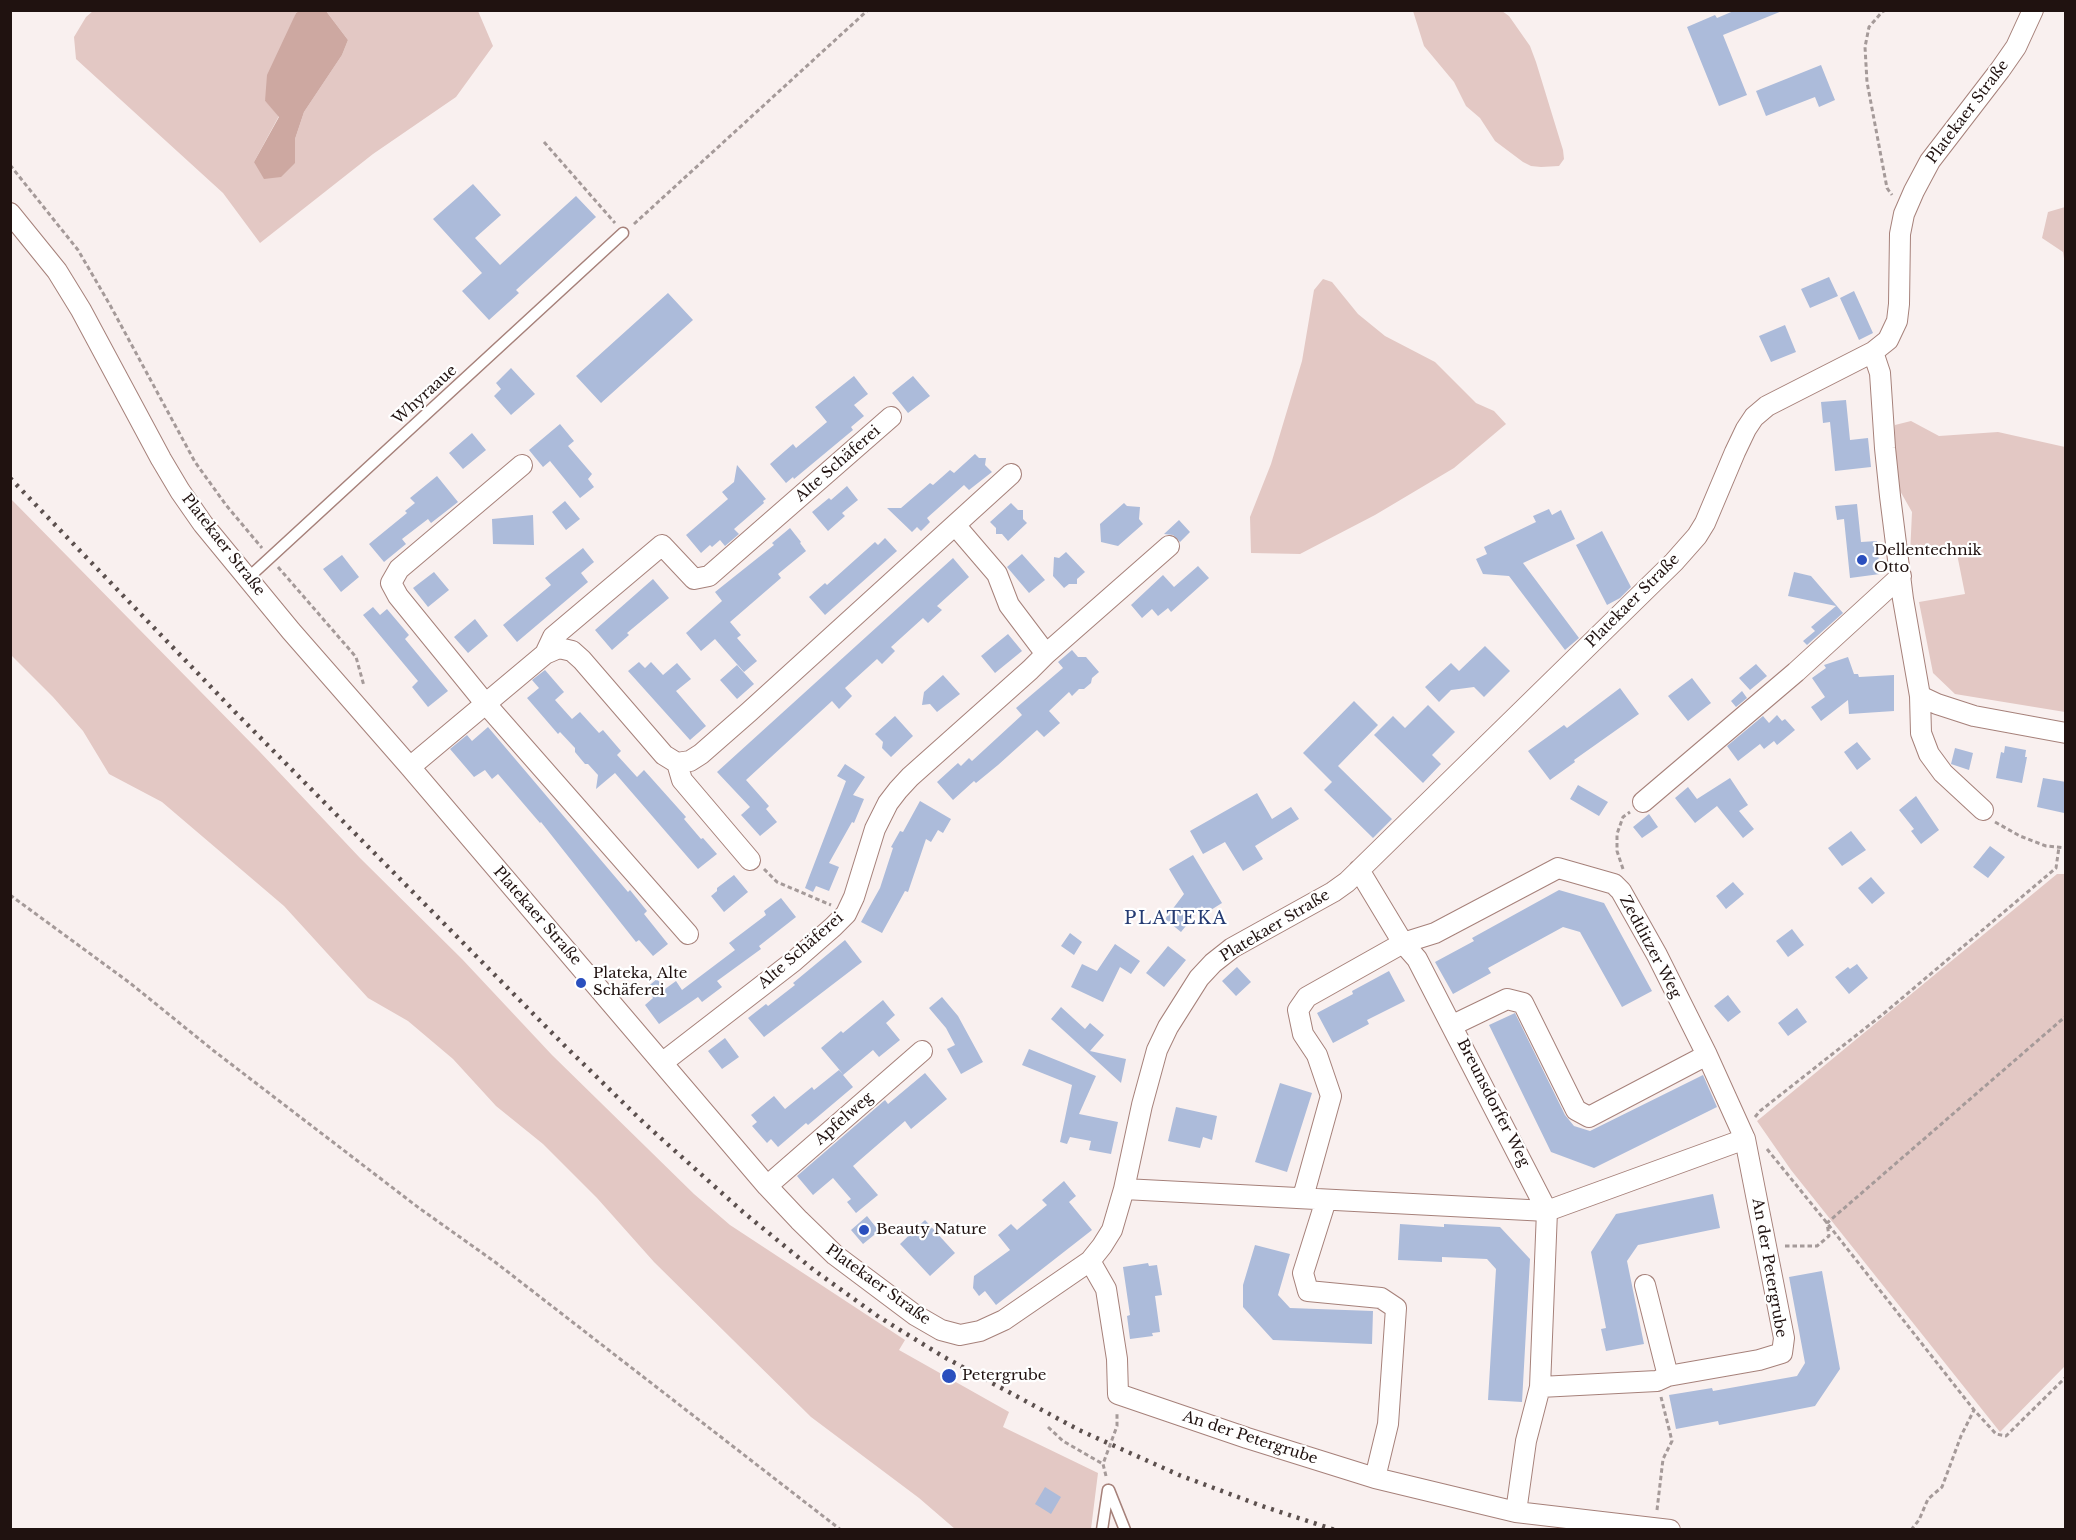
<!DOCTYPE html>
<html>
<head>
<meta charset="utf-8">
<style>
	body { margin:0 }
	#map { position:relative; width:2076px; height:1540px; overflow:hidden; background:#f9f0ef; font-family:"Libre Baskerville",serif }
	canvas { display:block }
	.frame { position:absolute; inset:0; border:12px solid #201210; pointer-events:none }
</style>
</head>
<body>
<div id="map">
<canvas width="2076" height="1540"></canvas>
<div class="frame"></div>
</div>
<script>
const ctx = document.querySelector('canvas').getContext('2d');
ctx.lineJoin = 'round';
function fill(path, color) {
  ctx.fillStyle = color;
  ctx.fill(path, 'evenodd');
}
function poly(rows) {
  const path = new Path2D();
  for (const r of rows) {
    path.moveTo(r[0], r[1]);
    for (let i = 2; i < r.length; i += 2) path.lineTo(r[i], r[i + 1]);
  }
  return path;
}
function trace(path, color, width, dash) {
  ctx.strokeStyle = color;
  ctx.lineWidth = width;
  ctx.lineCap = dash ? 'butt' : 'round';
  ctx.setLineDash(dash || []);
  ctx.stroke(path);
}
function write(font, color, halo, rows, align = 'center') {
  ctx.font = font + ' "Libre Baskerville",serif';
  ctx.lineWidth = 4.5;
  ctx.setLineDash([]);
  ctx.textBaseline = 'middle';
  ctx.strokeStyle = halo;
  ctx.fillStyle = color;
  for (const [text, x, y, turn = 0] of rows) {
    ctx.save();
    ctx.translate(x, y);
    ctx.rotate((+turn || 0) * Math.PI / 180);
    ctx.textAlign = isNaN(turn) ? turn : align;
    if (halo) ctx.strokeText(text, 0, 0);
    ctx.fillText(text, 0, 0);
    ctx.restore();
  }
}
const green = poly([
	[93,11,301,11,296,13,265,101,279,116,254,162,295,163,295,139,304,112,342,55,348,40,326,11,478,11,493,46,456,97,373,154,260,243,223,193,76,59,74,37,86,17],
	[1413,11,1502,11,1509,16,1530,46,1536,62,1563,150,1564,159,1559,166,1541,167,1531,166,1523,162,1495,141,1480,118,1466,106,1454,82,1424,46],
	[2065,207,2066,207,2065,265,2063,252,2042,238,2048,212],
	[1323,279,1332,282,1358,314,1385,336,1435,362,1476,403,1494,411,1506,424,1454,468,1375,515,1300,554,1251,553,1250,517,1271,464,1302,361,1314,290],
	[1911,421,1939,436,1998,432,2065,447,2065,712,1955,694,1933,673,1919,602,1965,594,1956,549,1910,555,1912,512,1895,482,1895,425],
	[10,498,259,751,360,858,462,959,552,1055,694,1194,730,1225,905,1340,899,1350,1009,1412,1003,1427,1098,1473,1091,1529,955,1529,919,1498,811,1417,654,1262,597,1198,543,1144,496,1106,453,1059,408,1021,368,998,284,906,162,802,109,774,83,731,53,697,11,655],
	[2057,874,2066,874,2065,1366,2000,1432,1791,1170,1757,1121]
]);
const water = poly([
	[301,10,326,11,348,40,342,55,304,112,295,139,295,163,281,177,264,179,254,162,279,117,265,101,267,75,296,13]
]);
const building = poly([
	[1736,10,1782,11,1723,35,1747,95,1719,106,1687,27,1715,15,1717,18],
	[1821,65,1835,100,1819,107,1815,97,1766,116,1756,91],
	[473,184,501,215,475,238,500,265,576,196,596,217,516,290,519,293,489,320,462,291,482,273,433,219],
	[1829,277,1838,296,1810,308,1801,289],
	[1854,291,1873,333,1859,340,1840,298],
	[668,293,693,320,601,403,576,376],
	[1785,325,1796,352,1771,362,1759,336],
	[511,368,535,394,511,415,494,396,501,389,496,383],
	[854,376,868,394,854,405,864,416,851,427,853,430,794,479,793,477,786,483,770,464,793,444,796,448,827,422,815,407],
	[913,376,930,396,908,413,892,393],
	[1846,400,1850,440,1868,438,1871,467,1835,471,1830,422,1823,423,1821,402],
	[560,424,574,441,568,446,592,474,588,479,594,487,580,498,550,461,543,467,529,450],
	[472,433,486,450,463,469,449,453],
	[975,454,979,458,986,458,985,465,992,472,969,490,964,485,927,518,930,522,921,531,917,527,912,532,887,508,901,508,930,483,933,485,950,470,954,473],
	[737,465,766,499,763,501,764,503,734,529,739,534,725,546,720,540,712,547,710,545,701,553,686,535,728,499,722,492,734,482],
	[437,476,458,502,431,523,428,519,402,539,406,544,384,562,369,544,407,513,405,511,415,503,410,498],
	[847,486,858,500,842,513,845,516,828,531,812,512,829,498,831,500],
	[565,501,580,519,566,530,552,512],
	[1011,503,1018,510,1023,510,1023,519,1027,523,1008,541,1002,534,996,534,996,528,990,522],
	[1124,503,1127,506,1140,507,1139,519,1143,524,1118,546,1101,542,1100,524],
	[1857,504,1861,542,1877,541,1880,574,1850,578,1844,519,1837,520,1835,506],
	[1549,509,1552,515,1561,510,1575,539,1523,563,1579,638,1565,650,1509,576,1483,574,1476,559,1487,554,1484,547,1536,522,1533,516],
	[533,515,534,545,493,544,492,519],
	[1179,520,1190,532,1180,542,1173,535,1164,534],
	[790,528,801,542,800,543,806,551,778,574,781,578,730,622,741,635,737,638,757,661,744,672,715,639,701,651,686,633,722,601,715,592,774,545,772,543],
	[1602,531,1631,587,1620,598,1607,605,1576,545],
	[885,538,897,551,825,615,809,597,825,583,827,585,875,542,878,545],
	[583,548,594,562,581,573,588,582,517,642,503,625,551,585,545,578],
	[1066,552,1085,572,1077,579,1077,584,1069,584,1064,588,1053,576,1054,557,1059,558],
	[1022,554,1045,580,1029,593,1007,567],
	[342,555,359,577,341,592,323,569],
	[953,558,969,577,937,606,942,610,928,623,923,618,891,647,895,651,882,664,877,659,845,688,852,696,839,709,832,701,746,780,769,806,766,809,777,822,760,836,741,815,750,807,717,772],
	[1198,566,1209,578,1171,612,1168,608,1158,616,1152,609,1142,618,1131,605,1163,575,1174,587],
	[434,572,449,590,428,607,413,588],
	[1794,572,1811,576,1843,613,1807,645,1803,641,1815,631,1811,627,1836,606,1788,596],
	[653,579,669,598,627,633,629,635,612,650,595,630],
	[373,607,380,615,387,609,409,635,405,639,448,691,428,707,412,687,418,681,363,615],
	[475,619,488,636,468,653,454,637],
	[1008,634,1022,651,995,673,981,656],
	[1485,646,1510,671,1484,697,1474,687,1451,690,1439,702,1425,687,1451,663,1459,671],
	[1072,650,1078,657,1086,657,1099,672,1092,678,1091,683,1084,689,1079,689,1072,696,1069,692,1049,711,1060,723,1044,737,1037,730,998,765,976,783,974,781,953,800,937,782,958,763,961,766,969,758,972,761,1022,715,1016,708,1063,668,1058,662],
	[1848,657,1854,674,1858,674,1859,677,1894,675,1894,711,1849,714,1848,700,1821,721,1811,707,1825,697,1812,678,1826,668,1824,665],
	[639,662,645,668,651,662,663,675,677,663,691,679,676,691,706,726,690,740,628,671],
	[1756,664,1767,676,1750,690,1739,678],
	[737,665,754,684,737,699,720,680],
	[545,670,564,692,555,700,572,719,580,712,599,733,603,730,621,751,617,755,637,777,644,770,686,817,684,819,701,839,703,838,717,854,698,869,615,773,596,789,598,775,588,764,585,764,575,752,575,748,560,732,558,734,527,698,539,688,532,680],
	[943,675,960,694,937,712,930,704,922,705,924,692],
	[1692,678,1711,703,1688,721,1668,696],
	[1620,688,1639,714,1574,760,1575,762,1550,780,1528,751,1564,725,1567,728],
	[1742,691,1747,698,1736,707,1731,701],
	[1354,701,1378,725,1338,766,1392,819,1373,838,1324,790,1332,782,1303,753],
	[1428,705,1455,732,1432,755,1441,764,1423,783,1374,735,1393,716,1405,728],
	[1777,715,1782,721,1785,719,1795,730,1777,745,1774,741,1764,749,1760,744,1738,761,1727,746,1763,716,1769,723],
	[895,716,913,736,891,757,882,748,883,742,875,734],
	[488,727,628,892,630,890,647,911,644,914,668,944,653,956,639,940,636,942,541,822,540,823,498,774,492,779,485,770,474,777,450,749,467,735,472,741],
	[1857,742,1871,759,1857,770,1844,752],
	[2005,746,2026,750,2025,757,2027,757,2022,783,1996,778,2001,752,2004,753],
	[1955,748,1973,753,1969,770,1951,764],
	[845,764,865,777,853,795,864,799,854,823,852,822,829,863,839,867,829,891,816,886,813,892,805,888,846,781,837,776],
	[1730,778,1748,805,1739,811,1754,829,1743,838,1717,806,1695,823,1675,798,1688,787,1697,799],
	[2043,778,2066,782,2064,813,2037,807],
	[1578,785,1608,802,1599,816,1570,799],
	[1257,793,1272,819,1291,807,1299,819,1255,846,1263,859,1243,871,1225,842,1203,854,1190,831],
	[1916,796,1939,830,1921,844,1911,831,1914,829,1899,810],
	[920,801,951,819,943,833,938,830,931,842,926,839,908,892,905,891,882,933,861,922,880,888,893,848,891,847,900,831,903,832],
	[1649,814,1658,827,1642,838,1633,827],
	[1851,831,1866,850,1842,866,1828,848],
	[1990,846,2005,857,1988,878,1973,867],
	[1193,855,1222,903,1206,913,1202,906,1181,932,1165,919,1184,894,1169,869],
	[734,875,748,892,724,912,711,896,717,891,717,888],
	[1871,877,1885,893,1872,904,1858,888],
	[1733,882,1744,894,1726,909,1716,896],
	[1559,890,1604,903,1652,991,1622,1007,1580,932,1563,927,1488,968,1491,973,1453,994,1435,962,1474,941,1472,938],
	[781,898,796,917,759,946,761,949,717,981,722,987,702,1002,698,997,659,1024,645,1005,653,998,646,988,657,979,665,989,676,981,682,990,735,950,729,943,766,915,764,911],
	[1792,929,1804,945,1788,957,1776,941],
	[1070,933,1082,942,1074,955,1061,946],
	[845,940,862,962,764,1037,748,1018,766,1004,768,1006,795,985,793,983],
	[1115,944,1140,961,1131,974,1120,967,1103,1002,1071,987,1082,964,1097,971],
	[1168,946,1186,960,1164,987,1146,973],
	[1857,964,1868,978,1849,994,1835,977,1848,967,1850,969],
	[1237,967,1251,982,1236,996,1222,981],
	[1389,971,1405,1001,1367,1020,1369,1024,1333,1043,1317,1013,1353,994,1352,991],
	[1728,995,1741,1012,1728,1022,1714,1006],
	[942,997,958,1016,983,1062,961,1074,947,1049,955,1045,946,1028,929,1008],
	[883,1000,895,1015,886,1023,900,1040,879,1057,873,1050,843,1075,853,1087,808,1125,806,1123,778,1147,771,1139,767,1143,752,1126,757,1122,751,1115,774,1096,785,1109,812,1087,814,1090,839,1070,843,1074,821,1048,841,1031,843,1033],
	[1061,1007,1085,1029,1090,1023,1104,1035,1090,1051,1126,1059,1121,1083,1051,1019],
	[1797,1008,1807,1022,1788,1036,1778,1023],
	[1515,1013,1565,1115,1574,1126,1590,1131,1703,1075,1717,1107,1594,1168,1551,1152,1489,1025],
	[725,1038,739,1057,722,1069,708,1051],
	[1029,1049,1096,1076,1079,1114,1118,1122,1111,1154,1089,1150,1091,1141,1070,1137,1067,1144,1060,1142,1072,1085,1022,1065],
	[925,1073,947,1099,911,1129,905,1121,853,1166,878,1195,856,1213,847,1202,851,1199,833,1178,813,1195,797,1176,885,1100,888,1104],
	[1280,1083,1312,1093,1287,1172,1255,1162],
	[1176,1107,1217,1116,1212,1140,1203,1137,1200,1148,1168,1141],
	[1064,1181,1076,1196,1069,1202,1092,1230,996,1305,985,1291,979,1296,973,1288,974,1276,1010,1250,998,1235,1011,1224,1017,1230,1047,1205,1042,1200],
	[1713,1194,1720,1228,1638,1245,1627,1261,1644,1344,1606,1351,1601,1329,1606,1328,1591,1252,1616,1214],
	[867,1216,879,1231,863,1244,851,1230],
	[925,1220,955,1253,930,1276,900,1244],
	[1400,1224,1444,1227,1444,1224,1500,1227,1530,1259,1522,1402,1488,1400,1496,1269,1487,1259,1442,1257,1442,1262,1398,1260],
	[1255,1245,1290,1254,1278,1295,1290,1308,1373,1311,1372,1344,1273,1340,1243,1307,1243,1285],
	[1148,1263,1149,1266,1157,1265,1162,1295,1155,1296,1160,1332,1152,1333,1153,1336,1130,1339,1127,1316,1130,1315,1123,1267],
	[1822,1271,1840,1369,1815,1406,1719,1425,1718,1421,1676,1429,1669,1395,1712,1388,1713,1391,1797,1376,1805,1363,1789,1277],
	[1045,1487,1061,1497,1051,1514,1035,1504]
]);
const path = poly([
	[1886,10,1882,12,1869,27,1865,47,1867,82,1887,188,1892,195],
	[544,142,615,223],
	[10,165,78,250,110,305,195,462,226,505,262,548],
	[634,224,868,10],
	[278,567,356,657,364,686],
	[1995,822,2020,836,2046,846,2066,848],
	[764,869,777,882,831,905],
	[1623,869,1617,851,1617,834,1623,817,1630,812],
	[10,895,130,983,214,1051,419,1208,495,1262,841,1530],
	[1755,1117,1760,1111,1882,1015,2056,868,2059,847],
	[1767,1149,1827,1223,1974,1410,1996,1434,2006,1436,2066,1377],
	[1785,1246,1817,1246,1829,1236,1827,1223,2066,1016],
	[1048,1427,1063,1441,1103,1464],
	[1106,1476,1103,1464,1117,1426,1117,1413],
	[1657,1510,1663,1459,1672,1441,1661,1397],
	[1911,1530,1919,1520,1928,1499,1942,1487,1961,1436,1974,1410]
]);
const lane = poly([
	[248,578,623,233],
	[1109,1490,1125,1530],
	[1102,1530,1108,1490]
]);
const street = poly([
	[10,213,57,271,81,310,161,459,180,491,203,524,291,631,410,767,767,1186,799,1220,835,1255,915,1315,941,1330,960,1335,980,1331,1004,1320,1090,1261,1102,1246,1112,1230,1124,1189,1142,1105,1157,1050,1168,1027,1199,978,1213,963,1232,948,1333,892,1347,882,1674,562,1697,536,1705,523,1735,452,1746,429,1754,417,1767,406,1873,352,1888,340,1897,321,1899,304,1900,234,1904,214,1914,191,1930,161,2000,70,2016,47,2033,10],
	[1873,352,1880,373,1885,448,1890,496,1903,599,1920,696,1937,704,1974,716,2066,733],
	[522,465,399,569,391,583,398,596,485,703,688,934],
	[955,525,997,574,1009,605,1046,654],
	[545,654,553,637,662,545,694,579,709,576,891,417],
	[1920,696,1921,733,1929,754,1943,773,1983,810],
	[677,763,682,780,750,860],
	[410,767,545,654,559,648,572,651,582,660,664,755,677,763,690,761,701,754,749,712,1011,474],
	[1643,802,1796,672,1901,576],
	[1359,870,1403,943,1417,959,1547,1211,1540,1387,1526,1441,1516,1512],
	[1453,1025,1507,999,1523,1003,1576,1110,1589,1117,1707,1055],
	[662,1063,794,961,833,927,846,914,854,897,875,829,888,803,898,790,910,777,1030,670,1046,654,1169,546],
	[767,1186,922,1051],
	[1124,1189,1547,1211,1745,1139,1707,1055,1657,955,1621,891,1614,884,1558,868,1435,933,1403,943,1307,997,1298,1010,1303,1034,1317,1055,1331,1096,1303,1197],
	[1326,1200,1303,1273,1308,1291,1381,1298,1396,1308,1388,1424,1375,1478],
	[1090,1261,1106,1289,1117,1359,1118,1394,1247,1438,1375,1478,1516,1512,1670,1530],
	[1645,1285,1668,1376],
	[1540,1387,1657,1381,1668,1376,1759,1360,1782,1353,1784,1338,1745,1139]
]);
const rail = poly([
	[10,478,235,712,565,1046,644,1123,743,1212,815,1271,879,1317,944,1357,1079,1430,1179,1475,1262,1506,1335,1530]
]);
const markers = [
	[1862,560,6,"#2a4fbe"],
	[581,983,6,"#2a4fbe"],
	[864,1230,6,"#2a4fbe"],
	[949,1376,8,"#2a4fbe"]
];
const streetNames = [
	["Platekaer Straße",1968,112,-53],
	["Whyraaue",425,395,-42],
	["Alte Schäferei",838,464,-41],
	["Platekaer Straße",223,545,52],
	["Platekaer Straße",1633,601,-45],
	["Platekaer Straße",537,916,49],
	["Platekaer Straße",1275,926,-31],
	["Zedtlitzer Weg",1650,947,62],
	["Alte Schäferei",801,951,-41],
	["Breunsdorfer Weg",1493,1103,63],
	["Apfelweg",844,1119,-41],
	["An der Petergrube",1769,1268,80],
	["Platekaer Straße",878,1285,36],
	["An der Petergrube",1250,1438,18]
];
const poiNames = [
	["Dellentechnik",1874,551],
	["Otto",1874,568],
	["Plateka, Alte",593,974],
	["Schäferei",593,991],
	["Beauty Nature",876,1230],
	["Petergrube",962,1376]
];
const quarterNames = [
	["PLATEKA",1176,919]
];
fill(green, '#e3c8c4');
fill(water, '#cda8a1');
fill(building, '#acbbda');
trace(lane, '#a6817a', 13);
trace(street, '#a6817a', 22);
trace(path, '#a59a99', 3, [4.5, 3]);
trace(lane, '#fff', 10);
trace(street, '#fff', 20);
trace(rail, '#5c504e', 4.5, [3, 6]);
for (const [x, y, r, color] of markers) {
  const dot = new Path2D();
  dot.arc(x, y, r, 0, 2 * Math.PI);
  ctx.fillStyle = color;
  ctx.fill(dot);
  trace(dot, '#fff', 2);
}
write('15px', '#201210', '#fff', streetNames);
write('15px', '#201210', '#fff', poiNames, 'left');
ctx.letterSpacing = '1.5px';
write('18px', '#253b73', '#fff', quarterNames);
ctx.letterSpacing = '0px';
</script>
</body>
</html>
